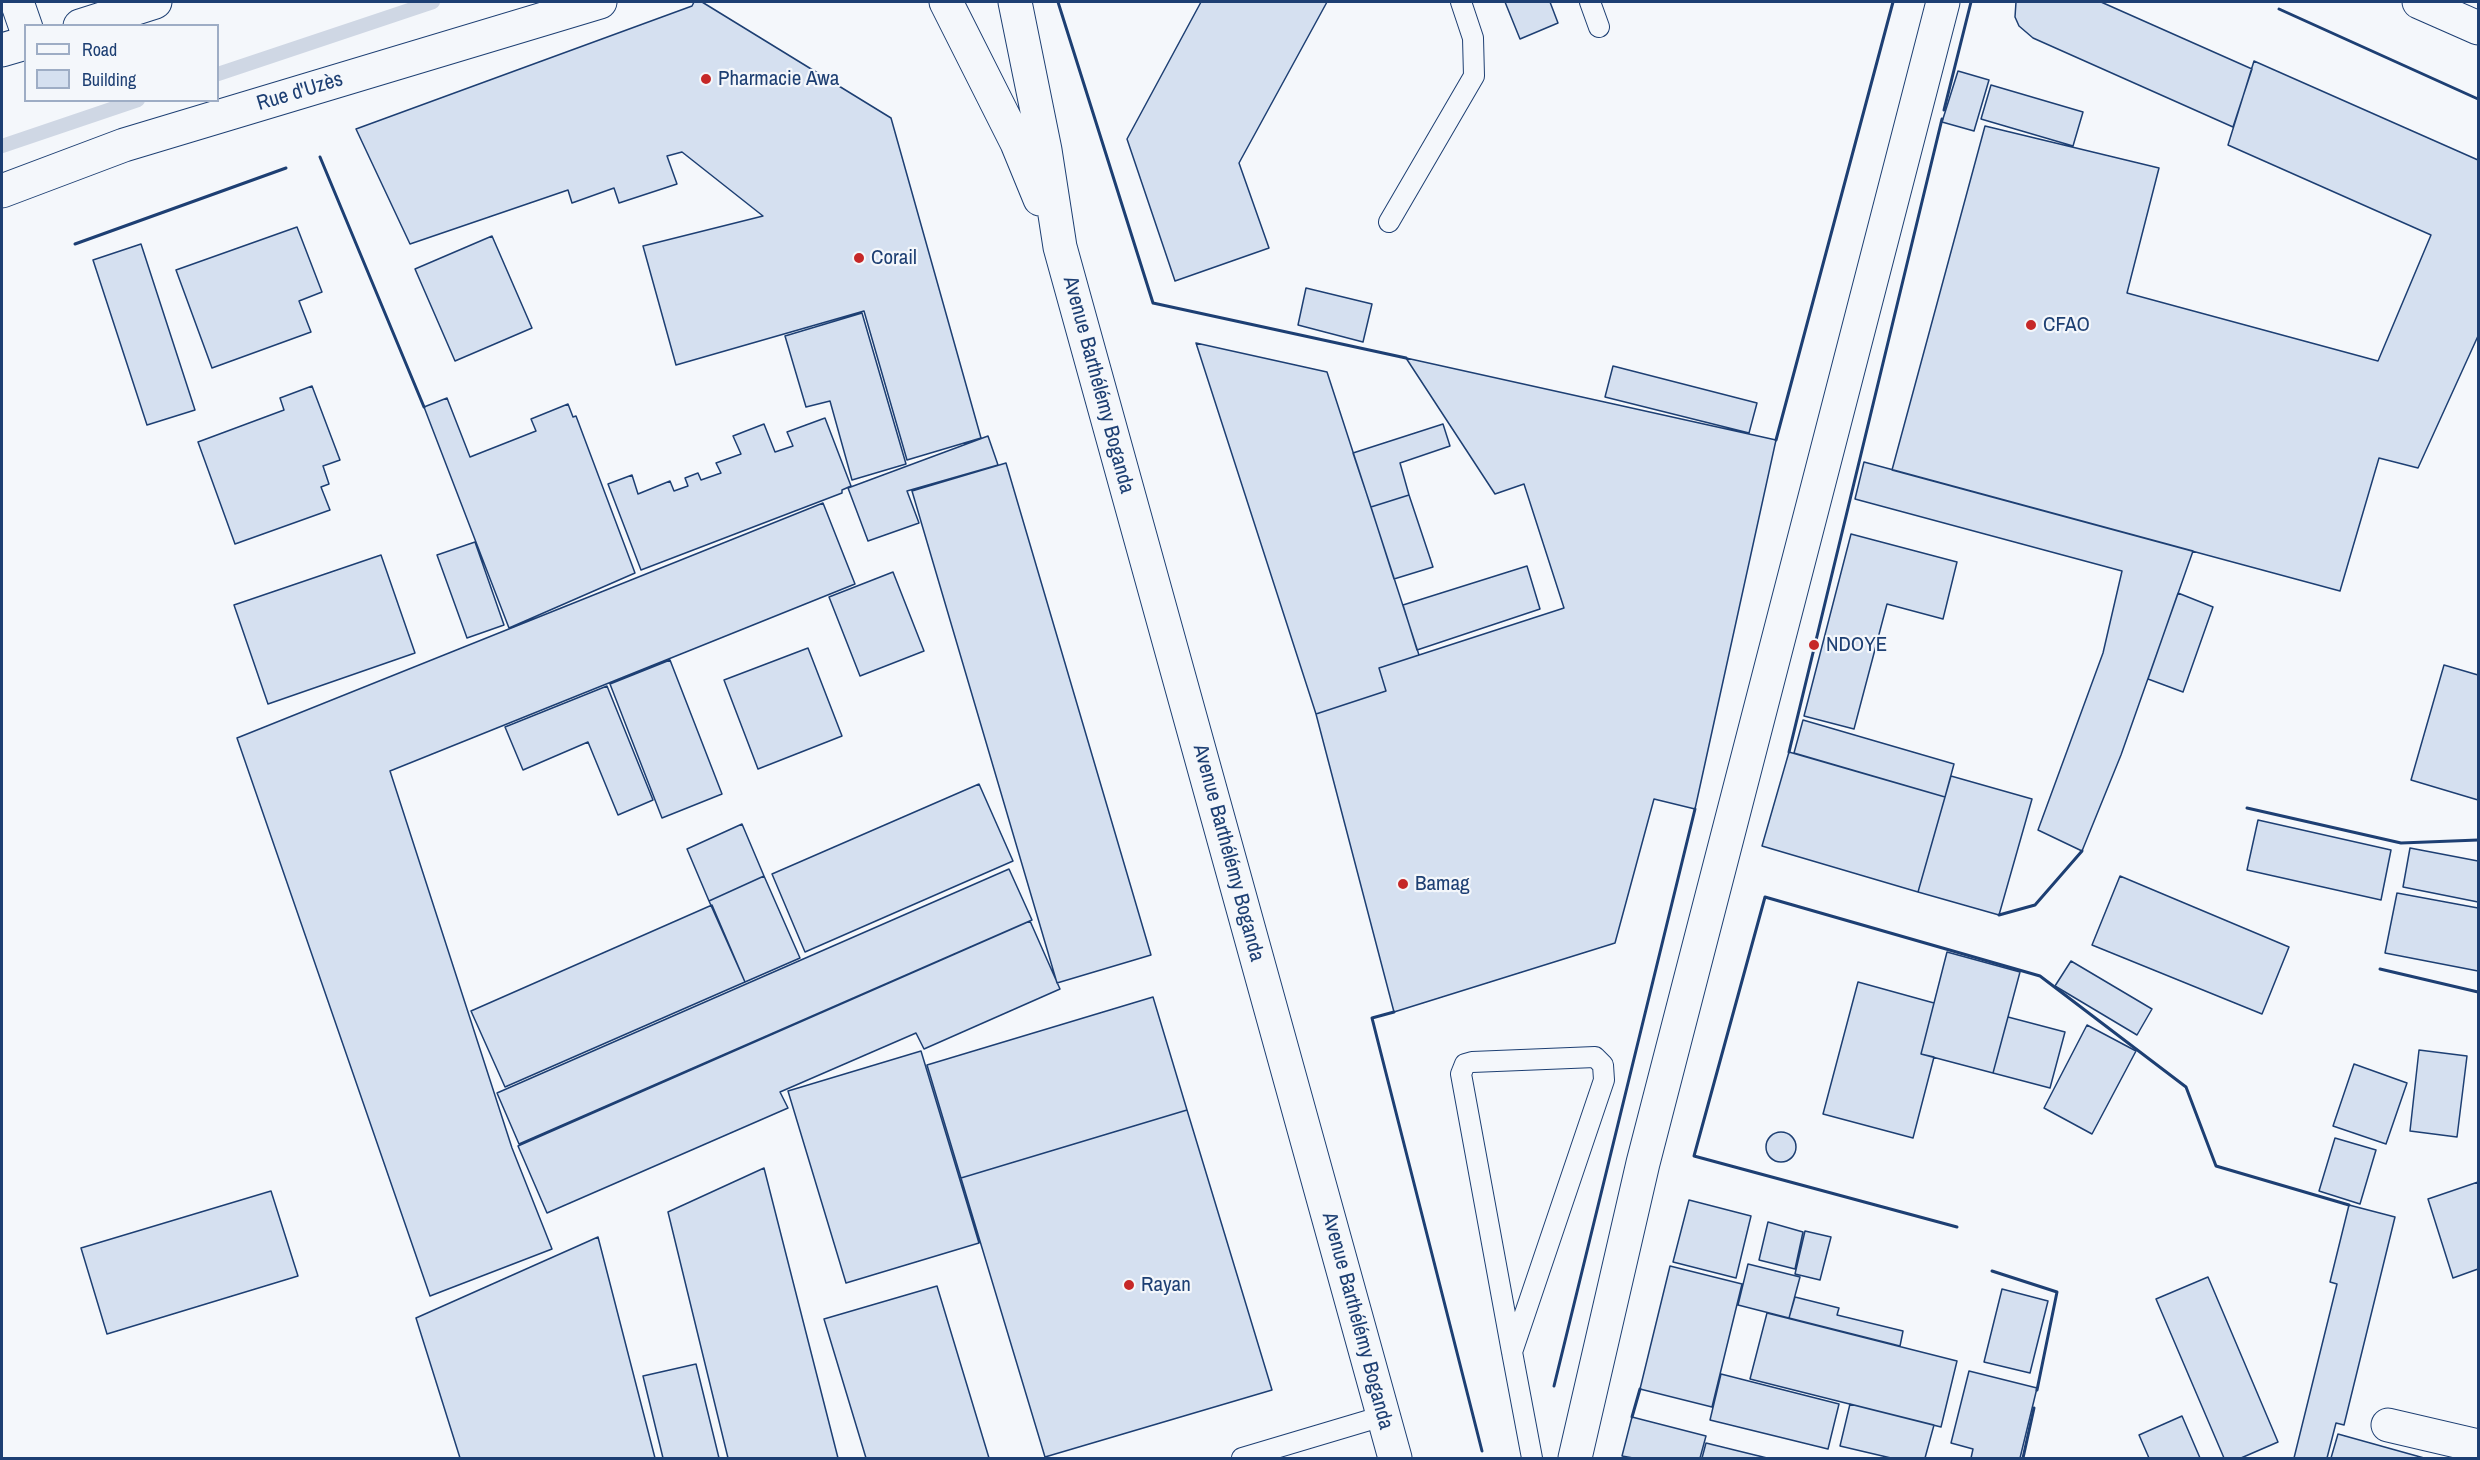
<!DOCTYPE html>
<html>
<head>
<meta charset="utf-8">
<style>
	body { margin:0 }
	#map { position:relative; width:2480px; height:1460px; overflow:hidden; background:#f4f7fb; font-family:"Archivo Narrow",sans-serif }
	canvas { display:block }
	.frame { position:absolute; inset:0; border:3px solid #1d3f73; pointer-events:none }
	.legend { position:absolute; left:24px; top:24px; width:195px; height:78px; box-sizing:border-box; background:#f4f7fb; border:2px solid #9eadc5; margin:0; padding:8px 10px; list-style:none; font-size:18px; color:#1d3f73 }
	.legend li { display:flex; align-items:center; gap:12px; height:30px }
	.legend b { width:30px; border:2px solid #9eadc5 }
</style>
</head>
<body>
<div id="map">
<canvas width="2480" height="1460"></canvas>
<div class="frame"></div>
<ul class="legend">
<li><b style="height:8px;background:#f4f7fb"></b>Road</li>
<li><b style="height:16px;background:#d5e0f0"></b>Building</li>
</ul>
</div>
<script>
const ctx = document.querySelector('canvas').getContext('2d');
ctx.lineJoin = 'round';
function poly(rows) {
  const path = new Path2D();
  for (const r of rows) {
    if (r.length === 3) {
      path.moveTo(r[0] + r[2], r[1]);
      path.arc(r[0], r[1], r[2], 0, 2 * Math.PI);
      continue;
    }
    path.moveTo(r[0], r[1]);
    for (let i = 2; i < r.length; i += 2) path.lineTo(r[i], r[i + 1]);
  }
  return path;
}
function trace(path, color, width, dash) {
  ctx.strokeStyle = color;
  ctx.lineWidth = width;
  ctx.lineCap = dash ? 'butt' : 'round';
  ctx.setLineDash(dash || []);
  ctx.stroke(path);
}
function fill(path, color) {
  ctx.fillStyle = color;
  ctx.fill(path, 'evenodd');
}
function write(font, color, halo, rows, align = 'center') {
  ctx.font = font + ' "Archivo Narrow",sans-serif';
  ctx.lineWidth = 4.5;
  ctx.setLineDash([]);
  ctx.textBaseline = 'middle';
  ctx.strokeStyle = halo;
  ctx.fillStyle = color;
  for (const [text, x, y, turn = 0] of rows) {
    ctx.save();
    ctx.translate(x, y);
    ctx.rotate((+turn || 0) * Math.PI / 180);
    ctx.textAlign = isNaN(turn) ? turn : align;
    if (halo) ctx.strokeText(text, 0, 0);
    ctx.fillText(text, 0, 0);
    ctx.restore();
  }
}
const stream = poly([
	[218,74,433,2],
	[2,146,138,100]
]);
const building = poly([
	[694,2,702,2,891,118,981,438,907,460,864,311,676,365,643,246,763,216,682,152,667,156,677,184,619,203,614,188,572,203,568,190,410,244,356,129,692,6,694,2],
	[1201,2,1327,2,1239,163,1269,248,1175,281,1127,139,1201,2],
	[1505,2,1550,2,1558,23,1520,39,1505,2],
	[2016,2,2101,2,2252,69,2233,127,2033,38,2019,26,2015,17,2016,2],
	[2254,61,2478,160,2478,336,2418,468,2379,458,2340,591,1892,470,1985,126,2159,168,2127,293,2378,361,2431,235,2228,145,2254,61],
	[1958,71,1989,80,1974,131,1942,122,1958,71],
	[1991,85,2083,112,2073,146,1981,119,1991,85],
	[297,227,322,292,299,301,311,332,212,368,176,270,297,227],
	[492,236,532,328,455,361,415,269,492,236],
	[141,244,195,410,147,425,93,260,141,244],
	[1306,288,1372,304,1363,342,1298,325,1306,288],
	[862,313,906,464,852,480,830,401,806,407,785,336,862,313],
	[1196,343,1327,372,1419,655,1379,668,1386,691,1316,714,1196,343],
	[1406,358,1776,440,1695,809,1654,799,1615,943,1394,1012,1316,714,1386,691,1379,668,1564,608,1524,484,1495,494,1406,358],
	[1613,366,1757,403,1749,433,1605,397,1613,366],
	[312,386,340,460,323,466,329,484,321,487,330,510,235,544,198,442,284,410,280,398,312,386],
	[447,398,470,457,536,431,531,419,568,404,573,417,576,416,635,573,509,628,424,407,447,398],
	[825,418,851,486,842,490,842,493,641,570,608,484,632,475,638,494,670,481,674,491,688,486,685,478,698,473,701,480,721,473,716,463,741,454,733,436,764,424,775,452,793,446,787,432,825,418],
	[1443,424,1450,446,1400,463,1409,495,1371,507,1353,453,1443,424],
	[988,436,998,465,907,491,919,523,868,541,848,488,988,436],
	[1864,462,2193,551,2121,755,2082,851,2038,830,2103,653,2122,571,1855,499,1864,462],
	[1006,463,1151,955,1057,983,912,491,1006,463],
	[1409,495,1433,567,1394,579,1371,507,1409,495],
	[823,503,855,584,390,771,512,1148,552,1249,430,1296,237,738,823,503],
	[1851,534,1957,562,1943,619,1887,604,1854,729,1804,716,1851,534],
	[475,542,504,625,467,638,437,555,475,542],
	[381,555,415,653,268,704,234,605,381,555],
	[1527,566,1540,609,1417,650,1403,605,1527,566],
	[893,572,924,651,860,676,829,597,893,572],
	[2178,593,2213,607,2183,692,2148,679,2178,593],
	[808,648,842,736,758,769,724,680,808,648],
	[670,660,722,794,662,818,610,684,670,660],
	[2444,665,2478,675,2478,800,2411,780,2444,665],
	[607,686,653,800,618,815,588,742,523,770,505,727,607,686],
	[1803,720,1954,764,1945,797,1794,753,1803,720],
	[1789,752,1945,797,1918,892,1762,846,1789,752],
	[1951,776,2032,799,1999,915,1918,892,1951,776],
	[979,784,1013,861,805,952,772,874,979,784],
	[2258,820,2391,850,2381,900,2247,870,2258,820],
	[742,824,764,876,709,901,687,849,742,824],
	[2410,848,2478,861,2478,902,2403,887,2410,848],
	[1009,869,1032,920,519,1144,497,1093,1009,869],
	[764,876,800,958,745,982,709,901,764,876],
	[2120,876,2289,947,2262,1014,2092,945,2120,876],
	[2397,893,2478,908,2478,971,2385,953,2397,893],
	[712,905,745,982,505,1087,471,1011,712,905],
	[1030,921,1060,989,924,1049,916,1033,780,1092,788,1108,547,1213,518,1146,1030,921],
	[1947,952,2020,972,1993,1073,1921,1054,1947,952],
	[2071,961,2152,1009,2137,1035,2055,986,2071,961],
	[1858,982,1934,1003,1921,1054,1934,1057,1913,1138,1823,1114,1858,982],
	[1153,997,1187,1110,961,1178,927,1065,1153,997],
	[2008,1017,2065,1032,2050,1088,1993,1073,2008,1017],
	[2087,1025,2136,1051,2092,1134,2044,1108,2087,1025],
	[2419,1050,2467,1056,2457,1137,2410,1131,2419,1050],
	[921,1051,979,1243,846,1283,788,1091,921,1051],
	[2354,1064,2407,1083,2386,1144,2333,1126,2354,1064],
	[1187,1110,1272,1390,1045,1457,961,1178,1187,1110],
	[1781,1147,15],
	[2335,1138,2376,1150,2360,1204,2319,1191,2335,1138],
	[764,1168,838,1458,728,1458,668,1212,764,1168],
	[2478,1182,2478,1269,2453,1278,2428,1199,2478,1182],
	[271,1191,298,1276,107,1334,81,1248,271,1191],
	[1689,1200,1751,1216,1736,1278,1673,1262,1689,1200],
	[2349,1205,2395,1217,2344,1425,2336,1423,2327,1458,2294,1458,2337,1284,2330,1282,2349,1205],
	[1768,1222,1803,1232,1795,1269,1759,1260,1768,1222],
	[1805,1231,1831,1237,1820,1280,1795,1274,1805,1231],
	[598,1237,655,1458,460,1458,416,1318,598,1237],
	[1748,1264,1800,1277,1789,1318,1738,1305,1748,1264],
	[1670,1266,1742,1284,1712,1407,1640,1389,1670,1266],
	[2208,1277,2278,1442,2241,1458,2224,1458,2156,1299,2208,1277],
	[937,1286,989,1458,866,1458,824,1319,937,1286],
	[2002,1289,2048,1301,2030,1373,1984,1362,2002,1289],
	[1795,1297,1839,1308,1837,1315,1903,1331,1900,1346,1789,1318,1795,1297],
	[1767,1313,1957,1361,1941,1427,1750,1379,1767,1313],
	[696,1364,719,1458,663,1458,643,1376,696,1364],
	[1969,1371,2037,1388,2020,1458,1971,1458,1973,1449,1951,1443,1969,1371],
	[1721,1374,1839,1404,1828,1449,1710,1420,1721,1374],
	[1850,1404,1934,1425,1925,1458,1891,1458,1840,1446,1850,1404],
	[2182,1416,2200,1458,2149,1458,2139,1435,2182,1416],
	[1632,1417,1706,1436,1700,1458,1633,1458,1622,1456,1632,1417],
	[2338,1434,2424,1458,2331,1458,2338,1434],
	[1706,1443,1767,1458,1702,1458,1706,1443]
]);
const lane = poly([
	[1590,2,1599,27],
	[1389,222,1474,76,1473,38,1461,2],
	[1512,1352,1604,1080,1603,1065,1595,1057,1472,1062,1465,1064,1461,1074,1512,1352,1532,1458],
	[1242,1458,1383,1416]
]);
const street = poly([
	[17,2,26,28],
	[2419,2,2478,28],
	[80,26,155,2],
	[2,50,26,43],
	[2388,1425,2478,1446],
	[1575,1458,1643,1163,1943,2]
]);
const secondary = poly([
	[2,191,124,145,600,2]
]);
const primary = poly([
	[946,2,1017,143,1040,199],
	[1015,2,1045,150,1060,247,1395,1458]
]);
const wall = poly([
	[1058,2,1153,303,1406,358],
	[2279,9,2478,99],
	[1944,110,1971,2],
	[320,157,424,407],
	[75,244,286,168],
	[1776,440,1893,2],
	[1789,752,1942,119],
	[2247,808,2401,843,2478,840],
	[1999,915,2035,905,2082,851],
	[2380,969,2478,992],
	[1394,1012,1372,1018,1482,1451],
	[1957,1227,1694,1156,1765,897,2040,976,2186,1087,2216,1166,2349,1205],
	[1992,1271,2057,1292,2037,1390],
	[1554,1386,1695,809],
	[1632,1417,1640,1389],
	[2023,1458,2034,1408]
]);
const markers = [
	[706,79,6,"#c62828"],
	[859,258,6,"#c62828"],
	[2031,325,6,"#c62828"],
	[1814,645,6,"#c62828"],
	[1403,884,6,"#c62828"],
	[1129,1285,6,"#c62828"]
];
const poiNames = [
	["Pharmacie Awa",718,79],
	["Corail",871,258],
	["CFAO",2043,325],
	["NDOYE",1826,645],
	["Bamag",1415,884],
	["Rayan",1141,1285]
];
const streetNames = [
	["Rue d'Uzès",300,92,-17],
	["Avenue Barthélémy Boganda",1098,385,75],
	["Avenue Barthélémy Boganda",1228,853,75],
	["Avenue Barthélémy Boganda",1357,1321,75]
];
trace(stream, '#cfd7e4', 14);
fill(building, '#d5e0f0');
trace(building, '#1d3f73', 1.5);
trace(lane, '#1d3f73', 22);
trace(street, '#1d3f73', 35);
trace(secondary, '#1d3f73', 35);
trace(primary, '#1d3f73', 35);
trace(lane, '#f4f7fb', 20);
trace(street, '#f4f7fb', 33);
trace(secondary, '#f4f7fb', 33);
trace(primary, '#f4f7fb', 33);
trace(wall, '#1d3f73', 3);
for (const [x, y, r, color] of markers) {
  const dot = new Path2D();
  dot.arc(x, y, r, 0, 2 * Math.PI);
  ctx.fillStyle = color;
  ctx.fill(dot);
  trace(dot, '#f4f7fb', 2);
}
write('21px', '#1d3f73', '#f4f7fb', poiNames, 'left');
write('21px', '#1d3f73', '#f4f7fb', streetNames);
</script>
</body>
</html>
